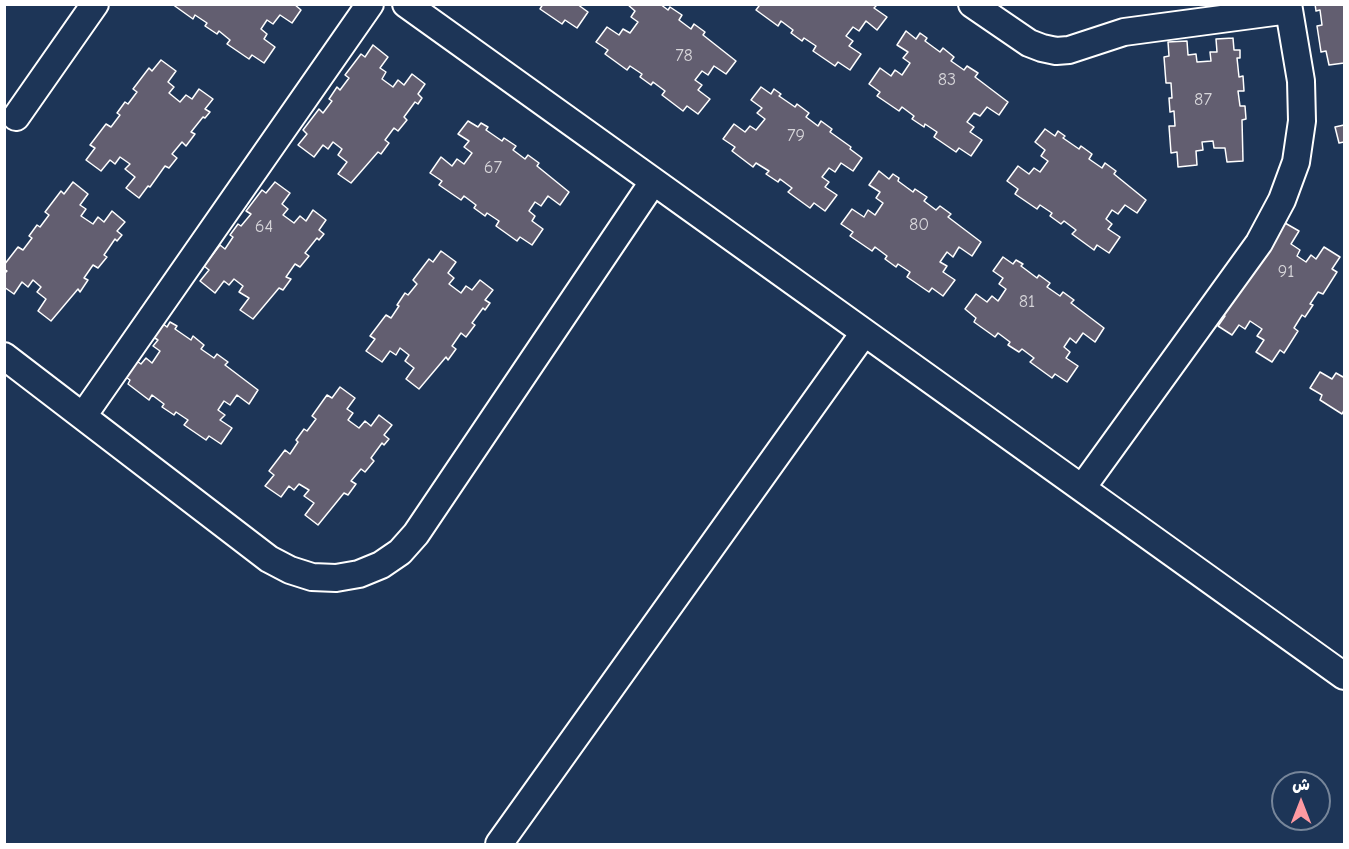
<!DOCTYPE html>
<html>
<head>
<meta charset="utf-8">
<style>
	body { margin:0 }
	#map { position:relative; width:1349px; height:849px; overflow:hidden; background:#1d3557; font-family:"Comic Neue","Playpen Sans Arabic",sans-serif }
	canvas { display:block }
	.frame { position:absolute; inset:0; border:6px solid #fff; pointer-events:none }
	.north { position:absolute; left:1271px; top:771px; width:60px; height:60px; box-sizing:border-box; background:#1d3557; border:2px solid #77869a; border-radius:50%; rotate:0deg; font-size:16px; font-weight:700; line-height:24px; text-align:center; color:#fff }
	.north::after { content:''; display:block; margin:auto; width:21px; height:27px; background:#ff9aa2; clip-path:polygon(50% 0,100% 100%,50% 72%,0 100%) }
</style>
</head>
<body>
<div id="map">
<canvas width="1349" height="849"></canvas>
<div class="frame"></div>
<div class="north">ش</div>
</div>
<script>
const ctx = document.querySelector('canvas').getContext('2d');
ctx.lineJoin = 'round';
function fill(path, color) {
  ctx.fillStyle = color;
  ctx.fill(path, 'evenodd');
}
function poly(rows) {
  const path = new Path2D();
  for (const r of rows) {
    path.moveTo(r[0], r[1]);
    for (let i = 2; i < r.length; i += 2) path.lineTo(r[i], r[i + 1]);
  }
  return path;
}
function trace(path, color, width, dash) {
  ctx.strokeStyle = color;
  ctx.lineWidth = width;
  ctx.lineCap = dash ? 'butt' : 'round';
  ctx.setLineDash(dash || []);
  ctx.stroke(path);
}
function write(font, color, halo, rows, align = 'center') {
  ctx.font = font + ' "Comic Neue",sans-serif';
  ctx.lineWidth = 4.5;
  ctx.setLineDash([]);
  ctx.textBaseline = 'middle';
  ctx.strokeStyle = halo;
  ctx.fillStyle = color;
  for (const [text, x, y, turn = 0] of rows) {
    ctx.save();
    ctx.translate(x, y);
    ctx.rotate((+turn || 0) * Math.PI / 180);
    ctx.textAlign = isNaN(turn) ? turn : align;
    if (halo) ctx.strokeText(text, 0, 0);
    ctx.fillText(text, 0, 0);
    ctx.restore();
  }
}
const building = poly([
	[172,4,294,4,301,10,292,23,280,15,273,24,267,20,261,29,267,34,264,39,275,47,264,63,252,55,249,59,227,44,230,40,219,31,217,34,205,26,207,23,195,15,193,19,172,4],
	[543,4,577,4,588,12,577,28,565,20,562,24,540,9,543,4],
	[627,4,660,4,668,10,670,7,682,15,679,20,691,29,694,24,705,32,703,35,736,61,726,74,714,66,708,75,702,71,695,80,702,85,698,90,710,99,698,114,687,106,683,111,662,95,665,91,653,82,651,85,640,77,642,74,630,66,627,70,605,54,608,50,596,42,607,27,619,35,623,29,630,33,638,22,631,17,635,11,627,4],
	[757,4,873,4,876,6,874,8,887,17,877,30,866,21,859,31,853,27,846,36,853,41,849,46,861,54,850,70,838,62,835,66,813,51,816,46,804,38,802,41,791,33,793,30,781,21,778,26,756,10,759,6,757,4],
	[1315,4,1344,4,1344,63,1329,65,1326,51,1321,52,1317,26,1322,25,1320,10,1316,11,1315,4],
	[906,31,916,39,920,33,927,38,925,41,940,52,943,48,954,57,951,61,964,70,967,66,978,73,975,77,1008,102,999,115,987,107,980,116,974,113,967,122,974,127,970,132,982,140,971,156,959,148,956,152,934,137,937,132,925,124,924,127,912,119,914,116,902,107,899,111,877,96,880,92,869,84,880,68,891,76,895,70,902,75,910,63,903,58,908,52,897,45,906,31],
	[1233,38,1234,50,1240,50,1240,58,1237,58,1239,77,1243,76,1244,91,1238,91,1240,106,1245,106,1246,119,1242,120,1243,161,1227,162,1225,148,1214,148,1213,141,1202,142,1203,150,1196,151,1197,165,1178,167,1177,152,1171,153,1169,126,1175,126,1174,111,1170,112,1169,98,1172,98,1171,83,1166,83,1164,57,1169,56,1168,42,1187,41,1188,55,1196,54,1197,62,1211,61,1210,52,1217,52,1216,39,1233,38],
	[373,45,388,57,380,68,386,72,382,79,393,87,398,80,404,85,412,74,425,84,418,94,422,98,418,104,415,102,404,117,407,120,398,131,394,128,385,140,389,143,381,154,378,152,351,183,338,174,347,162,338,155,342,149,333,142,328,149,323,145,314,157,298,145,307,134,303,130,319,109,323,113,332,101,329,99,337,87,340,90,349,78,345,75,361,54,365,57,373,45],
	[161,60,176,71,168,82,174,87,169,93,180,102,186,95,192,99,199,89,213,99,205,109,210,112,205,118,203,117,191,132,195,134,186,146,182,142,172,154,177,158,169,168,165,166,150,187,148,186,139,198,126,188,135,177,125,169,130,164,120,157,115,164,110,160,101,171,86,160,95,148,90,145,106,124,111,127,120,115,117,113,125,102,128,104,137,92,133,89,149,68,152,71,161,60],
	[761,87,771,94,774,89,781,94,779,96,795,107,797,104,809,113,806,117,818,126,821,121,832,129,830,132,851,147,850,149,862,158,853,171,841,163,835,172,829,168,822,177,829,182,825,187,837,195,825,211,814,203,810,208,788,192,792,188,780,179,778,182,766,174,769,171,756,163,753,167,732,151,735,147,723,139,734,124,745,132,750,126,756,130,765,119,757,113,762,108,751,100,761,87],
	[468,121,478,127,481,123,488,127,486,130,502,141,504,138,516,146,513,150,525,159,528,155,539,163,537,166,569,192,560,205,548,196,541,206,535,202,529,211,535,216,532,221,543,229,532,245,520,237,517,241,496,226,499,221,487,213,485,216,474,208,476,205,464,196,461,200,439,185,442,181,430,173,441,157,452,166,457,159,464,164,472,153,464,147,469,141,458,134,468,121],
	[1344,125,1344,142,1339,143,1335,127,1344,125],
	[1045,129,1055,136,1058,131,1065,136,1063,138,1079,149,1081,146,1092,154,1089,159,1102,168,1105,163,1116,171,1114,174,1146,200,1137,213,1125,205,1118,214,1112,210,1106,219,1112,224,1108,229,1120,237,1109,253,1097,245,1094,250,1072,234,1076,230,1064,221,1061,224,1050,216,1052,213,1040,205,1037,209,1015,194,1018,189,1007,181,1018,166,1029,174,1034,168,1040,172,1048,161,1041,156,1045,150,1035,142,1045,129],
	[879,171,889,179,893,174,899,178,898,181,913,192,915,189,927,197,924,201,936,210,940,206,951,214,948,217,981,242,972,256,959,247,953,257,947,252,940,262,947,266,943,272,955,280,943,296,932,288,929,292,907,277,910,272,898,264,896,267,885,259,887,256,875,247,872,251,850,236,853,232,841,224,852,209,864,217,868,210,875,215,883,203,876,198,880,192,869,185,879,171],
	[73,182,88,194,80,205,86,209,81,216,93,224,98,217,104,222,112,211,125,222,117,231,122,235,117,241,115,239,104,255,107,257,98,268,93,265,84,278,88,280,80,292,78,289,51,321,38,311,46,299,37,292,41,287,33,280,28,287,22,282,14,294,4,287,4,274,7,271,4,269,4,265,18,247,23,250,32,238,29,236,37,225,40,227,49,215,45,212,61,191,64,194,73,182],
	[275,182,290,193,282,204,288,209,283,215,294,223,300,216,306,221,313,210,326,220,319,230,324,234,319,240,317,238,305,253,309,256,300,267,295,264,286,277,291,279,283,290,279,288,253,319,240,310,249,298,239,292,243,286,234,279,229,285,224,281,215,293,200,281,209,270,204,266,220,245,225,249,233,237,230,235,238,224,241,226,251,214,246,211,262,190,266,193,275,182],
	[1285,223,1299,231,1291,244,1300,250,1297,256,1306,262,1311,255,1316,259,1324,247,1340,257,1332,269,1337,272,1323,294,1318,292,1310,304,1313,305,1305,317,1302,315,1294,328,1298,331,1284,353,1280,350,1272,362,1256,352,1264,340,1257,336,1262,329,1250,321,1245,329,1239,325,1232,335,1218,326,1225,316,1219,313,1285,223],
	[441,251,456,262,448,273,454,278,449,284,461,293,466,286,472,290,480,280,493,290,485,300,490,303,485,310,483,308,472,323,475,325,466,337,461,333,452,346,456,349,448,360,446,357,419,389,406,379,414,368,405,361,409,355,400,348,396,355,390,351,382,362,366,351,375,339,370,336,386,315,391,318,399,306,397,305,405,293,408,295,417,284,413,280,429,259,433,262,441,251],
	[1003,257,1013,264,1016,260,1023,264,1021,266,1037,278,1039,275,1050,283,1047,287,1060,296,1063,292,1074,300,1071,303,1104,328,1095,342,1083,333,1076,343,1070,338,1064,347,1070,352,1066,358,1078,366,1067,382,1055,374,1052,378,1030,362,1034,358,1022,349,1019,352,1008,345,1010,342,998,333,995,337,974,322,976,318,965,309,976,294,987,302,992,296,998,301,1006,289,999,284,1003,278,993,271,1003,257],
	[157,319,167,327,170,322,177,326,175,329,191,340,193,336,204,345,201,349,214,358,217,354,228,362,225,365,258,390,249,404,237,395,230,405,224,401,218,410,225,415,220,420,232,428,221,444,209,436,206,440,184,425,188,420,176,412,174,415,162,407,164,404,152,395,149,400,128,384,130,380,120,373,131,357,141,364,146,358,152,363,160,351,153,346,158,340,147,333,157,319],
	[1320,372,1332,379,1336,373,1343,377,1344,375,1344,410,1342,414,1320,400,1322,395,1310,388,1320,372],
	[340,387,355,398,347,409,353,413,348,420,359,428,365,421,371,426,379,415,392,425,384,435,389,439,384,445,382,443,371,458,374,461,365,472,361,469,351,481,356,484,348,495,344,493,318,525,305,515,314,503,304,496,309,490,299,484,294,490,289,486,281,497,265,486,274,475,269,471,285,450,290,454,298,442,296,440,304,429,307,431,316,419,312,416,327,395,332,398,340,387]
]);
const minor = poly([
	[406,4,1344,676],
	[972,4,1029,43,1042,48,1056,51,1069,50,1124,32,1289,10],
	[16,117,95,4],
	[4,356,269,559,290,570,312,577,336,578,359,574,381,565,400,552,416,534,653,182],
	[83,416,370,4],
	[1082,488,1259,243,1282,200,1296,162,1302,121,1301,81,1288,4],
	[499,844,864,333]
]);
const numberNames = [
	["78",684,56],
	["83",947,80],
	["87",1203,100],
	["79",796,136],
	["67",493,168],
	["80",919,225],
	["64",264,227],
	["91",1286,272],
	["81",1027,302]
];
fill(building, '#625e70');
trace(building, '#fff', 1.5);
trace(minor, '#fff', 30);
trace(minor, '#1d3557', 26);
write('18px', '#d8d7db', null, numberNames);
</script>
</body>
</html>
